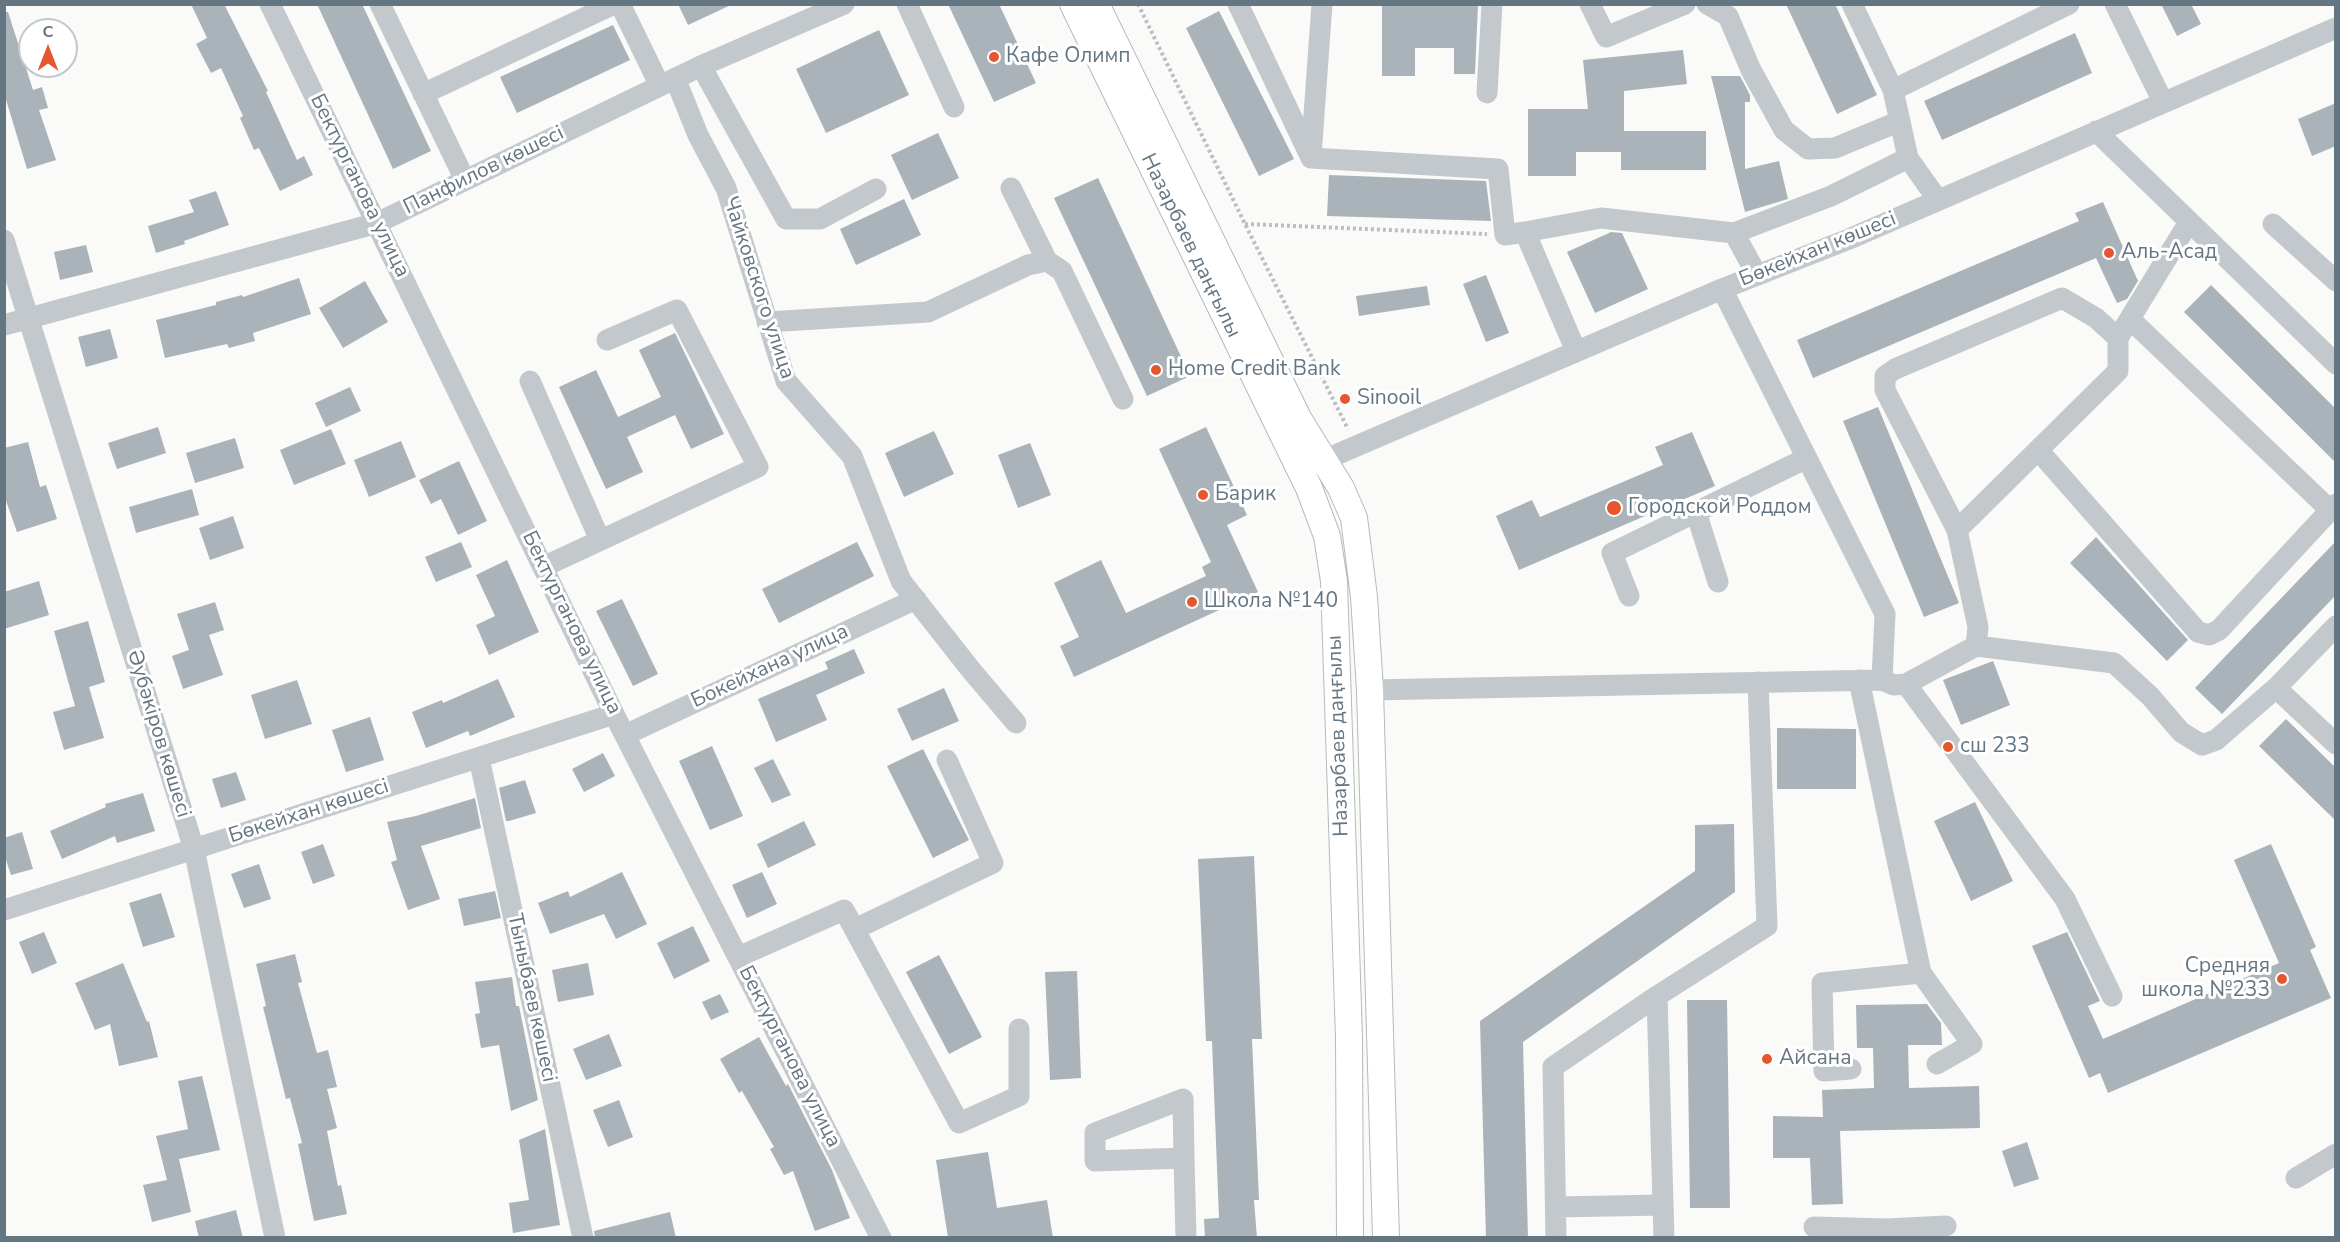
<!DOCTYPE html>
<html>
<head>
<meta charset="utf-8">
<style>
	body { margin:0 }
	#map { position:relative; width:2340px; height:1242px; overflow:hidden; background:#fafaf8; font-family:"Nunito Sans",sans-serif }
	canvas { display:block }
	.frame { position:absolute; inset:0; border:6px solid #657683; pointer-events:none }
	.north { position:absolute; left:18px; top:18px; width:60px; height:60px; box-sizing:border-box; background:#fff; border:2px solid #c1c8cd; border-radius:50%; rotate:0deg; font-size:16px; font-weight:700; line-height:24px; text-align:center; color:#657683 }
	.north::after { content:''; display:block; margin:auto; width:21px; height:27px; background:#e4572e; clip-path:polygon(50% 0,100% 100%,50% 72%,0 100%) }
</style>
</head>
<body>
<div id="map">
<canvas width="2340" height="1242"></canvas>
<div class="frame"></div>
<div class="north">С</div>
</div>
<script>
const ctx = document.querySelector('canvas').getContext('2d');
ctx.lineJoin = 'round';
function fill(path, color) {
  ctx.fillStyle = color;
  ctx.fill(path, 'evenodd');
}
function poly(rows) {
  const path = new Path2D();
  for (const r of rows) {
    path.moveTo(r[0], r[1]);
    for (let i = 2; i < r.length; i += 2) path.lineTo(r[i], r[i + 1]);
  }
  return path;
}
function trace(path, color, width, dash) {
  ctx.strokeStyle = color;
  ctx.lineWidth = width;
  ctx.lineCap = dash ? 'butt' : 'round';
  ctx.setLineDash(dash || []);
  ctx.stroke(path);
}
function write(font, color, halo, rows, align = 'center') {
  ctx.font = font + ' "Nunito Sans",sans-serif';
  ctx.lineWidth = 6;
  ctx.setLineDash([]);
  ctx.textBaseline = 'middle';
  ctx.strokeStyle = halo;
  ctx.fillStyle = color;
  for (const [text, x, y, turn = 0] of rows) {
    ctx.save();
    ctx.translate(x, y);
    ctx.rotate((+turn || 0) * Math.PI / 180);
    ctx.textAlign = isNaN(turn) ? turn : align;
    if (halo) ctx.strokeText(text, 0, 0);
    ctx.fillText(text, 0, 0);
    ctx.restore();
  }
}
const building = poly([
	[191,4,224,4,268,91,266,92,297,160,304,156,313,175,280,191,259,148,254,150,240,118,243,116,221,68,211,73,196,44,207,38],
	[317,4,362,4,431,151,393,169],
	[678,4,733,4,688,25],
	[948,4,999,4,1036,83,994,102],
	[1382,4,1478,4,1475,74,1454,74,1454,48,1415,48,1415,76,1382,76],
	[1786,4,1835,4,1877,95,1837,114],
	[2161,4,2191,4,2201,24,2177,36],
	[1219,11,1294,159,1259,176,1186,28],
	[4,12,8,12,33,90,42,87,48,108,39,110,56,160,27,169,4,93],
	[613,25,630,60,517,113,500,77],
	[879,30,909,95,826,133,796,69],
	[2075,33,2092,73,1942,140,1924,101],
	[1683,50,1687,84,1624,91,1624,131,1706,131,1706,170,1621,170,1621,152,1576,152,1576,176,1528,176,1528,109,1588,109,1583,60],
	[1711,76,1740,76,1750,95,1750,102,1745,102,1745,169,1779,161,1788,199,1745,212],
	[2336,103,2336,146,2312,156,2298,119],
	[938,133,959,178,912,200,891,155],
	[1329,175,1486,181,1491,221,1327,216],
	[1098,178,1190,376,1147,396,1054,198],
	[216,191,229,225,184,241,185,244,156,253,148,226,194,212,189,200],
	[904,199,921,235,856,265,840,229],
	[2103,202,2138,281,2127,299,2117,303,2096,258,1813,378,1797,340,2079,221,2075,213],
	[1611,232,1622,233,1648,289,1595,313,1567,252],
	[86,245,93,272,60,280,54,252],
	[1486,275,1509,333,1486,342,1463,284],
	[299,278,311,314,253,333,255,341,229,348,227,344,165,358,156,320,216,305,216,302,242,295,243,297],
	[365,281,388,322,343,348,319,308],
	[2211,285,2336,409,2336,463,2184,312],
	[1427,286,1430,305,1359,316,1356,296],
	[110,329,118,358,86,367,78,337],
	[675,333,724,434,691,449,675,415,627,437,643,472,606,489,559,387,596,370,618,417,661,397,639,350],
	[350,387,361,411,326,427,315,403],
	[1878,407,1959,603,1924,617,1843,421],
	[158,427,166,453,117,469,108,443],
	[1206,427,1247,515,1227,525,1258,592,1074,677,1060,646,1079,637,1054,583,1101,560,1126,613,1206,576,1202,567,1211,562,1159,449],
	[331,429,346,464,294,485,280,450],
	[934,431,954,474,904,497,885,453],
	[1692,432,1715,486,1519,570,1496,516,1532,500,1540,517,1663,465,1655,447],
	[235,438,244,468,195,483,186,453],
	[401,441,416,477,369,497,354,460],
	[28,442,40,487,46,485,57,519,17,532,4,495,4,448],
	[1030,443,1051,495,1018,508,998,455],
	[459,461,487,521,458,535,441,499,431,504,419,480],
	[192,489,199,515,136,533,129,507],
	[233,516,244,548,210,560,199,528],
	[2096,537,2188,640,2167,661,2070,563],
	[2336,541,2336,595,2222,714,2195,688],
	[461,542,472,567,436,582,425,557],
	[857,542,874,576,779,623,762,589],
	[507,560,539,632,489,655,476,625,495,616,476,575],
	[39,581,49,615,4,629,4,592],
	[622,599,658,674,633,686,596,611],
	[215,602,224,630,209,635,223,675,183,689,172,656,189,650,177,614],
	[88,621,105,682,89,687,104,738,64,750,53,712,75,706,54,631],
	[854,649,865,673,816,695,827,720,776,742,758,699,828,669,825,662],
	[1993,661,2010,705,1961,725,1943,680],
	[498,679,515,717,470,736,468,731,426,748,412,712,442,700,443,703],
	[297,680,312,724,265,739,251,695],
	[944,688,959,721,912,741,897,709],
	[370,717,384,760,346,772,332,730],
	[2286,719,2336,768,2336,821,2259,746],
	[1777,728,1856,729,1856,789,1777,789],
	[712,746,743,816,710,830,679,761],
	[923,749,969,840,933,858,887,766],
	[603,753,615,776,584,792,572,769],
	[773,759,791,795,772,803,754,768],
	[236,772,246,800,221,808,212,779],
	[525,780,536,813,509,821,506,821,499,788],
	[143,793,155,831,117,843,115,836,62,859,50,831,106,807,105,804],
	[475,798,481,828,421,846,440,899,408,910,391,862,397,860,387,822,416,816],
	[1975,802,2013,881,1971,901,1934,821],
	[804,821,816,845,768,868,757,844],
	[1734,824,1735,892,1523,1042,1528,1238,1486,1238,1480,1021,1695,871,1695,825],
	[22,832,33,869,11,875,4,854,4,838],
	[323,844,335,876,313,884,301,852],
	[2271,844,2316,947,2310,950,2331,998,2108,1093,2100,1073,2089,1078,2032,946,2067,932,2100,1001,2088,1006,2103,1039,2279,963,2234,860],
	[1254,856,1262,1039,1252,1039,1259,1200,1254,1200,1257,1238,1205,1238,1204,1219,1219,1218,1212,1041,1206,1041,1198,859],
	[259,864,271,899,244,908,231,874],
	[622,872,647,924,616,939,604,914,550,934,538,903,568,891,570,897],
	[762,872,777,904,747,918,732,885],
	[495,891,501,918,464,926,458,899],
	[161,893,175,937,143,947,129,903],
	[693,926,710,961,674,979,657,943],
	[44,932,57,963,32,974,19,942],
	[295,954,302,982,298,983,317,1053,328,1050,337,1087,327,1089,337,1128,327,1131,338,1186,341,1185,347,1214,314,1221,298,1144,302,1143,290,1098,286,1099,263,1007,266,1006,256,964],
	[939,955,982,1037,949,1054,906,972],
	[123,963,147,1022,149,1021,158,1057,119,1066,110,1024,95,1030,75,983],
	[588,963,594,995,558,1002,552,970],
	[1077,971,1081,1078,1050,1080,1045,972],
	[512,977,516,1006,519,1006,538,1100,511,1111,499,1045,481,1048,475,1014,480,1013,475,982],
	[720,994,729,1012,711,1020,702,1002],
	[1687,1000,1727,1000,1730,1208,1690,1208],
	[1927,1004,1941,1023,1942,1045,1908,1045,1909,1088,1979,1086,1980,1128,1840,1131,1843,1204,1812,1205,1810,1158,1773,1158,1773,1116,1823,1117,1822,1090,1874,1088,1873,1048,1857,1048,1856,1005],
	[609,1034,622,1066,586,1080,573,1049],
	[759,1037,786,1086,788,1084,832,1170,850,1218,815,1231,793,1171,784,1175,770,1149,774,1147,742,1091,739,1093,720,1059],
	[202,1076,220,1150,179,1159,191,1212,152,1222,143,1185,167,1180,156,1136,188,1129,178,1081],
	[619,1100,633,1137,608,1147,593,1110],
	[545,1129,560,1225,513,1233,509,1203,529,1200,519,1140],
	[2027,1142,2039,1179,2014,1187,2002,1151],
	[988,1152,997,1208,1047,1200,1053,1238,948,1238,936,1160],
	[236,1210,243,1238,199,1238,195,1221],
	[670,1212,676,1238,595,1238,594,1231]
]);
const path = poly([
	[1138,4,1245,224,1348,429],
	[1245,224,1487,234]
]);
const minor = poly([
	[270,4,614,714,881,1238],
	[380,4,465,180],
	[620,4,660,86],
	[907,4,954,107],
	[1238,4,1311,158,1498,169,1505,235,1525,232,1576,351],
	[1590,4,1606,37,1685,4],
	[1707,4,1728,16,1751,70,1784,130,1808,149,1835,148,1900,121],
	[1852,4,1893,90],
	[2115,4,2163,102],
	[701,66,786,219,820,219,876,189],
	[675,78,698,135,726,188,786,381,852,456,901,581,971,670,1016,723],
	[1487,93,1492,4],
	[423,94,614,4],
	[2096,131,2336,364],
	[1311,156,1322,4],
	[1011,188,1047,261],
	[1938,200,1908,158,1893,90,2069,4],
	[2273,224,2336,281],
	[1525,232,1601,218,1734,233,1757,275],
	[1734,233,1831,196,1908,158],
	[4,240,194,849,275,1238],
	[2130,319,2330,510],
	[767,322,928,312,1028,265,1047,261,1062,271,1123,399],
	[4,325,377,223,701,66,844,4],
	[530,381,600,540],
	[2038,450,2198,632,2209,635,2219,630,2336,504],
	[1310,466,1722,289,1849,239,2336,28],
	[1696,512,1718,582],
	[1957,530,1885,390,1885,376,1895,369,2062,298,2096,318,2118,338],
	[543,567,758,467,677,310,607,340],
	[1629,596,1612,553,1807,458],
	[1976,646,2114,663,2150,696,2181,732,2202,745,2216,740,2276,688,2336,626],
	[1859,680,1921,973,1972,1044,1937,1064],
	[1882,680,1894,685,1906,684,1976,646,1978,627,1957,530,2118,371,2118,338,2189,222],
	[1906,684,2065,899,2112,996],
	[2276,688,2336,744],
	[1370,690,1882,680,1885,614,1722,289],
	[625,735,916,599],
	[479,758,583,1238],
	[4,910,614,714],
	[855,929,993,863,947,760],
	[738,957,844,910,959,1123,1019,1096,1019,1029],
	[1657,996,1664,1238],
	[1851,1069,1824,1071,1822,983,1921,973],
	[1184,1158,1095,1161,1095,1133,1183,1099,1184,1158,1186,1238],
	[2296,1178,2336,1154],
	[1556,1207,1663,1205],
	[1814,1227,1887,1229,1888,1238],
	[1887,1229,1946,1226],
	[1556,1238,1553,1067,1657,996,1767,926,1758,682]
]);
const major = poly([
	[1073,4,1309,488,1327,536,1334,581,1349,1038,1350,1238],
	[1096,4,1298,418,1341,488,1354,518,1364,597,1370,690,1386,1238]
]);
const markers = [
	[994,57,6,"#e4572e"],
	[2109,253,6,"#e4572e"],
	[1156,370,6,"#e4572e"],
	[1345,399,6,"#e4572e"],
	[1203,495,6,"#e4572e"],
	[1614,508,8,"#e4572e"],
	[1192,602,6,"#e4572e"],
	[1948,747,6,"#e4572e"],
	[2282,979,6,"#e4572e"],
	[1767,1059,6,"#e4572e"]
];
const poiNames = [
	["Кафе Олимп",1006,57],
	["Аль-Асад",2121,253],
	["Home Credit Bank",1168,370],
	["Sinooil",1357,399],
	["Барик",1215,495],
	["Городской Роддом",1628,508],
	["Школа №140",1204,602],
	["сш 233",1960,747],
	["Средняя",2270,967,"right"],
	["школа №233",2270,991,"right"],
	["Айсана",1779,1059]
];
const streetNames = [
	["Панфилов көшесі",484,171,-26],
	["Бектурганова улица",359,186,64],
	["Назарбаев даңғылы",1190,246,64],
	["Бөкейхан көшесі",1818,250,-22],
	["Чайковского улица",758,288,72],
	["Бектурганова улица",571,623,64],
	["Бокейхана улица",770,667,-25],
	["Әубәкіров көшесі",158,734,73],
	["Назарбаев даңғылы",1339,736,-92],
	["Бөкейхан көшесі",309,812,-18],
	["Тыныбаев көшесі",531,998,78],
	["Бектурганова улица",789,1057,63]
];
fill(building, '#aab3b9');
trace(major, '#b5babe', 28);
trace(path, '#bbbfc2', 4, [3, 3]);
trace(minor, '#c3c8cc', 21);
trace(major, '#fff', 26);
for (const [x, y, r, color] of markers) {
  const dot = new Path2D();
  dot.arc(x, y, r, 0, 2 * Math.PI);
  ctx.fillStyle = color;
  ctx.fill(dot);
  trace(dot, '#fff', 2);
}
write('21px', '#657683', '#fff', poiNames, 'left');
write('21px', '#657683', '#fff', streetNames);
</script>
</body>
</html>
